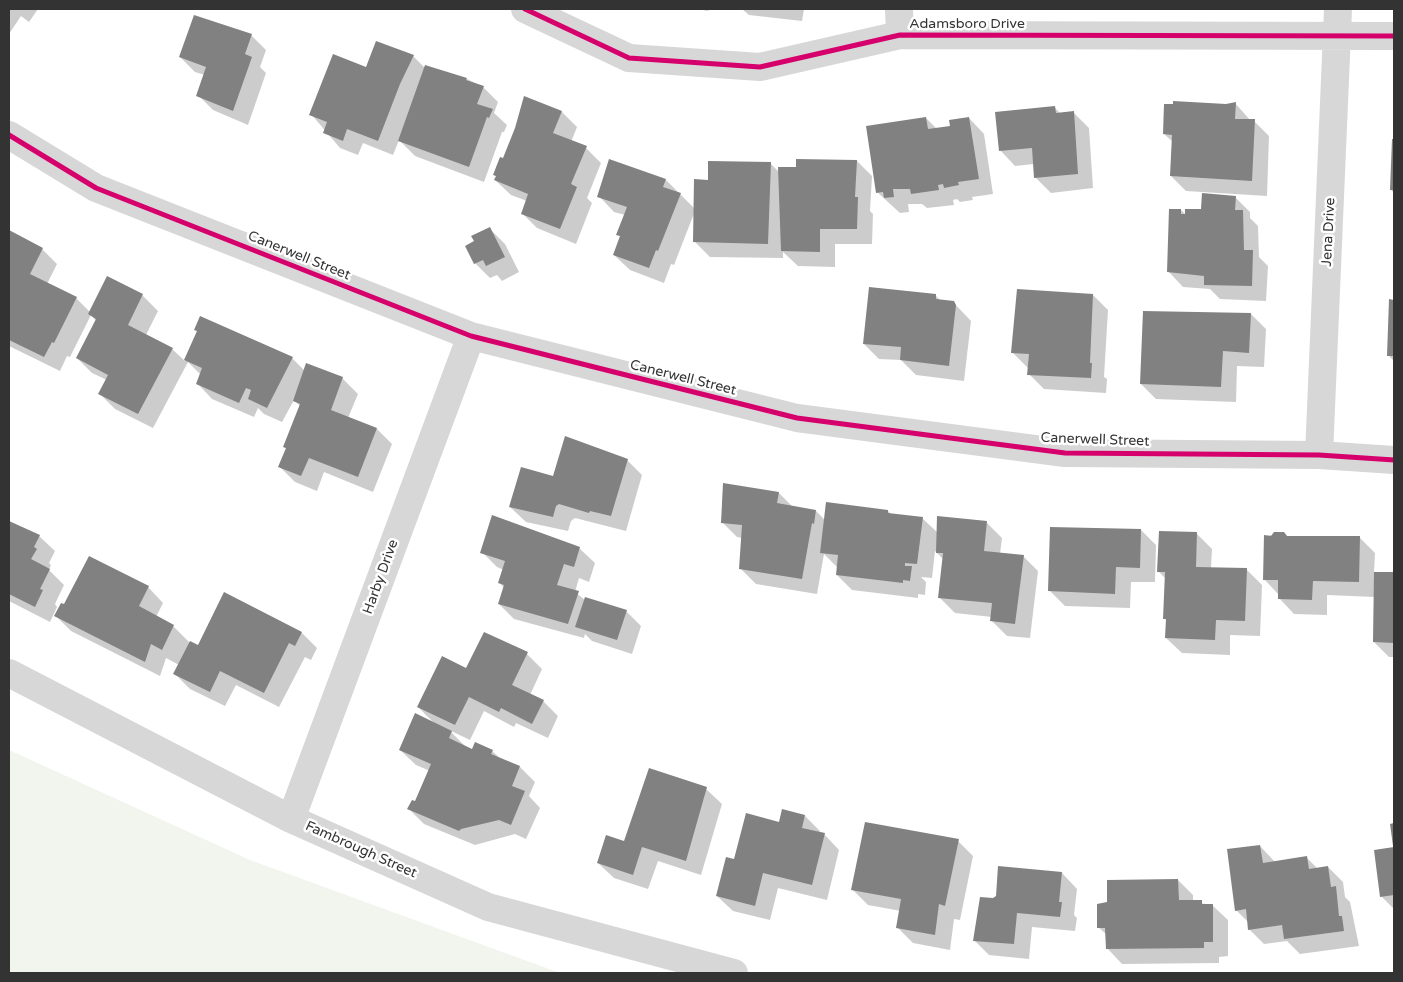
<!DOCTYPE html>
<html>
<head>
<meta charset="utf-8">
<style>
	body { margin:0 }
	#map { position:relative; width:1403px; height:982px; overflow:hidden; background:#fff; font-family:"Varela Round",sans-serif }
	canvas { display:block }
	.frame { position:absolute; inset:0; border:10px solid #333; pointer-events:none }
</style>
</head>
<body>
<div id="map">
<canvas width="1403" height="982"></canvas>
<div class="frame"></div>
</div>
<script>
const ctx = document.querySelector('canvas').getContext('2d');
ctx.lineJoin = 'round';
function fill(path, color) {
  ctx.fillStyle = color;
  ctx.fill(path, 'evenodd');
}
function poly(rows) {
  const path = new Path2D();
  for (const r of rows) {
    path.moveTo(r[0], r[1]);
    for (let i = 2; i < r.length; i += 2) path.lineTo(r[i], r[i + 1]);
  }
  return path;
}
function trace(path, color, width, dash) {
  ctx.strokeStyle = color;
  ctx.lineWidth = width;
  ctx.lineCap = dash ? 'butt' : 'round';
  ctx.setLineDash(dash || []);
  ctx.stroke(path);
}
function write(font, color, halo, rows, align = 'center') {
  ctx.font = font + ' "Varela Round",sans-serif';
  ctx.lineWidth = 5;
  ctx.setLineDash([]);
  ctx.textBaseline = 'middle';
  ctx.strokeStyle = halo;
  ctx.fillStyle = color;
  for (const [text, x, y, turn = 0] of rows) {
    ctx.save();
    ctx.translate(x, y);
    ctx.rotate((+turn || 0) * Math.PI / 180);
    ctx.textAlign = isNaN(turn) ? turn : align;
    if (halo) ctx.strokeText(text, 0, 0);
    ctx.fillText(text, 0, 0);
    ctx.restore();
  }
}
const green = poly([
	[9,750,250,860,560,973,9,973]
]);
const shadow = poly([
	[9,9,38,9,29,22,21,16,9,34],
	[697,9,709,9,708,11],
	[742,9,804,9,802,21,749,15],
	[251,35,266,50,260,67,266,73,248,125,213,110,198,95,205,75,195,72,180,57],
	[413,56,425,68,467,79,483,87,498,102,494,113,507,125,504,132,502,132,484,182,415,156,399,140,393,155,363,143,358,155,340,148,311,114,367,68],
	[525,97,562,112,577,127,571,142,586,148,601,163,587,198,592,203,576,244,537,228,522,213,527,201,511,195,495,180,497,177,494,174,504,160,516,128],
	[1235,103,1250,120,1254,121,1269,136,1267,196,1186,191,1171,176,1173,142,1164,134,1227,105],
	[1055,108,1061,114,1074,113,1089,128,1093,188,1051,193,1036,178,1034,164,1015,166,1000,150],
	[926,118,937,129,952,127,969,118,984,134,993,194,972,197,973,200,960,202,957,199,953,200,954,205,927,208,922,204,908,204,909,212,900,213,877,192],
	[1393,140,1394,140,1394,193,1391,190],
	[610,160,666,180,695,209,710,181,770,163,779,172,857,161,872,176,870,211,873,214,872,244,835,244,835,267,798,266,783,252,783,258,710,257,695,242,695,211,674,265,671,264,664,283,630,270,614,255,621,237,618,234,625,215,614,212,599,196],
	[1235,197,1250,212,1250,218,1258,226,1259,257,1268,266,1266,301,1220,299,1210,289,1183,287,1168,271,1181,210,1186,215],
	[490,229,505,244,519,272,502,281,497,275,490,278,475,263,476,242],
	[9,232,42,249,57,264,47,284,76,298,90,312,107,278,142,295,158,311,146,335,172,349,185,361,198,332,195,330,292,358,305,371,307,364,342,378,358,394,348,418,377,429,392,444,373,492,324,472,317,491,295,482,280,467,287,449,284,447,300,406,294,400,282,422,264,414,258,408,254,417,212,399,197,383,201,375,188,362,153,428,115,409,100,394,107,380,92,373,77,358,96,321,91,315,70,357,67,356,60,371,9,346],
	[1093,295,1108,310,1104,377,1107,379,1106,393,1044,389,1029,374,1028,368,1013,353],
	[936,296,941,301,953,302,971,321,964,381,916,375,901,360,879,359,864,344],
	[1390,301,1394,301,1394,361,1388,355],
	[1251,314,1266,329,1264,367,1237,366,1236,402,1156,399,1141,384],
	[627,460,642,475,626,531,575,518,571,521,568,531,526,522,510,507,553,478],
	[724,484,779,493,793,507,816,511,826,521,888,511,892,515,922,518,937,532,987,523,1002,538,1000,554,1023,556,1038,571,1030,638,1007,636,992,621,992,617,955,613,940,598,943,559,935,551,932,578,921,577,926,582,925,595,918,594,918,598,852,590,837,575,837,567,824,554,817,594,756,584,741,569,742,538,737,537,722,522],
	[9,522,39,536,55,551,49,563,51,565,49,570,64,585,55,604,57,607,50,622,9,601],
	[1141,530,1156,545,1155,582,1131,582,1130,608,1065,606,1050,591],
	[1196,533,1212,549,1211,568,1247,570,1262,585,1260,636,1230,635,1230,655,1182,653,1166,638,1167,621,1165,619,1166,579,1158,571],
	[1283,534,1286,537,1359,537,1375,553,1374,573,1394,574,1394,657,1389,657,1374,642,1375,597,1327,595,1327,615,1294,614,1279,598,1279,595,1264,579,1265,536],
	[579,548,595,563,589,582,579,578,575,592,585,600,626,611,641,626,632,654,592,641,585,634,584,638,514,619,499,604,504,588,500,583,504,570,497,567,482,552],
	[148,587,163,603,156,617,173,626,190,643,199,646,302,633,317,648,311,660,305,657,279,707,236,685,225,706,190,689,175,674,179,665,166,658,160,676,71,631,56,616],
	[527,654,542,669,530,695,543,701,558,716,548,738,516,723,514,727,484,711,470,740,449,730,467,748,473,750,492,751,501,759,520,767,535,782,529,796,540,808,526,839,515,834,475,845,424,824,409,809,416,803,430,771,416,765,400,750,435,724,418,707,467,669],
	[706,789,722,804,701,875,658,861,648,889,614,878,598,863],
	[805,816,820,831,819,833,824,834,839,850,827,900,778,888,770,920,733,911,717,896,735,861],
	[958,841,973,856,960,920,954,919,950,950,913,943,898,928,901,911,868,905,853,890],
	[1260,846,1275,862,1307,858,1318,869,1328,867,1343,882,1345,897,1350,902,1359,946,1300,954,1287,941,1264,944,1249,929,1248,922,1236,910],
	[1394,848,1394,909,1381,896,1375,851],
	[1062,873,1077,889,1074,915,1077,918,1075,931,1032,927,1029,959,989,955,974,940,976,924,978,924,994,899],
	[1178,880,1193,895,1193,902,1212,905,1228,920,1228,956,1219,957,1219,963,1122,964,1107,948,1107,935,1098,927]
]);
const building = poly([
	[194,15,252,34,245,54,252,57,233,111,196,96,206,67,179,57],
	[376,41,414,55,400,84,378,141,347,129,343,141,323,133,327,122,309,115,333,54,366,67],
	[425,65,467,78,466,80,484,86,477,104,493,109,489,118,487,117,469,167,398,141],
	[524,96,562,111,553,133,587,146,571,184,577,187,560,229,521,214,528,194,494,180,496,176,493,175,500,157,503,158,515,128],
	[1173,101,1226,104,1236,102,1235,119,1255,119,1252,181,1170,176,1172,135,1163,134,1164,104,1173,104],
	[1055,106,1056,113,1074,111,1078,174,1034,178,1032,148,999,151,995,112],
	[926,117,928,129,950,126,949,120,969,117,979,179,958,182,959,185,944,188,943,184,938,185,939,190,911,194,910,189,893,189,894,197,884,198,883,192,876,193,866,126],
	[1392,139,1394,139,1394,190,1390,190],
	[609,159,666,179,663,187,681,193,658,251,656,250,649,268,613,255,620,236,616,235,627,207,597,197],
	[796,159,857,160,855,197,858,197,857,229,820,229,820,252,781,251,778,167,796,167],
	[708,161,771,162,768,244,693,242,694,179,708,180],
	[1202,193,1236,196,1235,210,1243,210,1244,250,1253,250,1252,286,1204,285,1204,276,1167,272,1169,209,1181,209,1181,214,1185,214,1185,209,1201,209],
	[490,227,505,257,486,266,483,260,474,264,465,246,474,241,471,236],
	[9,230,43,248,30,274,77,297,54,343,52,342,44,357,9,340],
	[107,276,143,294,128,325,173,348,138,414,98,394,108,375,76,358,96,319,88,314],
	[869,287,936,294,936,299,954,301,956,305,949,366,900,360,901,347,863,344],
	[1017,289,1093,294,1090,363,1092,363,1091,378,1027,375,1029,354,1011,353],
	[1389,299,1394,300,1394,356,1387,356],
	[1143,311,1251,313,1249,353,1223,351,1221,387,1140,384],
	[200,316,293,357,267,408,248,399,251,390,246,388,239,403,196,384,202,368,184,360,197,331,194,330],
	[306,363,343,377,331,410,377,428,358,477,309,458,301,476,278,467,286,448,283,447,300,404,293,401],
	[565,436,628,459,611,516,590,511,589,513,559,504,556,506,553,517,509,507,521,467,553,476],
	[723,483,779,492,777,503,816,510,814,524,812,523,802,579,739,569,742,525,721,523],
	[826,502,888,510,888,513,923,517,917,564,905,563,905,566,912,566,910,581,903,580,903,583,836,575,838,555,820,553],
	[492,515,580,547,574,567,564,564,557,585,579,591,568,624,498,604,504,585,498,583,505,561,480,553],
	[937,516,987,521,984,551,1024,555,1015,624,990,621,992,603,938,598,943,553,936,553],
	[9,521,40,535,34,547,37,549,31,559,50,569,40,589,43,590,35,607,9,594],
	[1050,527,1141,529,1140,568,1116,567,1115,594,1048,591],
	[1159,531,1197,532,1196,567,1247,568,1245,621,1216,620,1215,640,1165,638,1166,619,1163,619,1165,572,1157,572],
	[1274,532,1284,532,1287,536,1360,536,1359,582,1313,581,1312,600,1278,599,1278,580,1263,580,1264,535,1271,536],
	[89,556,149,586,139,606,174,625,162,650,151,644,145,662,54,616,61,603,64,604],
	[1374,572,1394,572,1394,643,1373,642],
	[224,592,302,632,295,646,289,643,264,693,220,671,210,692,173,674,190,641,198,645],
	[585,597,627,610,617,640,575,627],
	[484,632,528,652,512,685,544,700,532,724,501,708,499,712,469,697,455,725,417,707,442,656,466,668],
	[415,713,452,731,449,738,472,749,475,742,493,750,491,754,520,766,512,786,525,791,511,825,499,820,461,829,459,831,407,809,412,800,415,801,431,764,399,750],
	[649,768,707,787,686,861,642,847,633,875,597,863,606,835,624,841],
	[782,809,805,815,802,828,825,833,812,885,763,873,755,906,716,896,726,857,734,859,746,813,779,822],
	[865,822,959,839,945,906,939,904,935,935,896,928,901,899,851,890],
	[1394,823,1394,846,1393,846,1390,824],
	[1260,845,1263,863,1307,856,1309,869,1328,866,1331,887,1336,886,1339,916,1342,916,1344,931,1284,939,1282,925,1248,930,1246,909,1235,911,1227,849],
	[1394,847,1394,895,1380,897,1374,850],
	[998,866,1062,872,1059,902,1062,902,1060,917,1017,913,1014,944,973,941,980,897,993,898,996,896],
	[1178,879,1179,900,1202,900,1202,904,1213,904,1213,942,1204,942,1204,948,1106,949,1105,928,1097,928,1097,904,1107,902,1107,880]
]);
const street = poly([
	[525,9,629,58,760,67,900,35,1394,36],
	[899,9,900,35],
	[9,135,96,188,471,336,797,418,1065,453,1319,455,1394,460],
	[1319,455,1338,9],
	[9,673,291,819,488,907,734,973],
	[291,819,471,336]
]);
const cycleway = poly([
	[525,9,629,58,760,67,900,35,1394,36],
	[9,135,96,188,471,336,797,418,1065,453,1319,455,1394,460]
]);
const streetNames = [
	["Adamsboro Drive",967,24],
	["Jena Drive",1329,232,-87],
	["Canerwell Street",299,256,22],
	["Canerwell Street",683,378,14],
	["Canerwell Street",1095,440,2],
	["Harby Drive",381,577,-70],
	["Fambrough Street",361,850,24]
];
fill(green, '#f1f5ed');
fill(shadow, '#0003');
fill(building, '#818181');
trace(street, '#d7d7d7', 28);
trace(cycleway, '#d6006c', 5);
write('14px', '#333', '#fff', streetNames);
</script>
</body>
</html>
